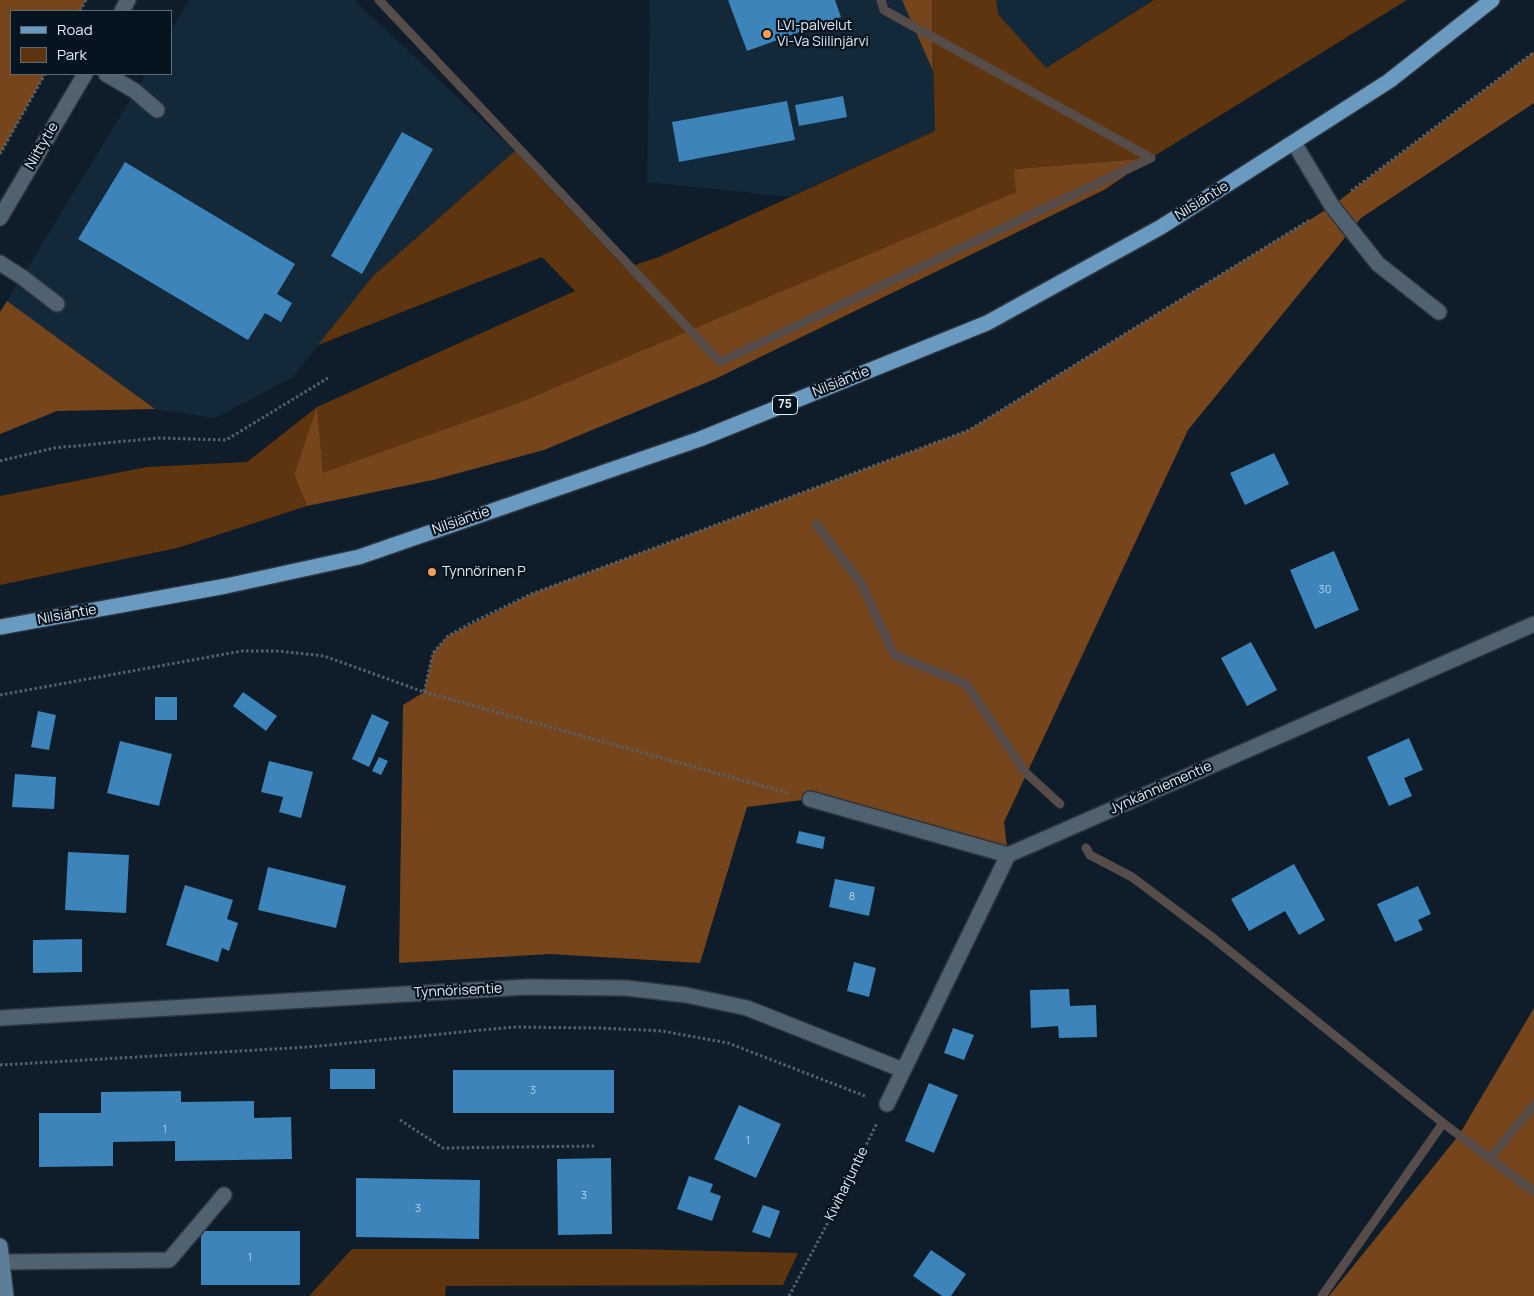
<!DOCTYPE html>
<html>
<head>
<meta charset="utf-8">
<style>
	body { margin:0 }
	#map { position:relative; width:1534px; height:1296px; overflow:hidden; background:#0e1d29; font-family:Manrope,sans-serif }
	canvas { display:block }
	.legend { position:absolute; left:10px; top:10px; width:162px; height:65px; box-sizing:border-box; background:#06141f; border:1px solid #5e6b75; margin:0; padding:6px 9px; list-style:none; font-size:15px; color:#e3edf6 }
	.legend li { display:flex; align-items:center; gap:10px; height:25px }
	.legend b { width:25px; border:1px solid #5e6b75 }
</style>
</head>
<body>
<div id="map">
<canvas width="1534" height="1296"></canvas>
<ul class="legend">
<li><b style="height:6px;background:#6a9ac0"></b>Road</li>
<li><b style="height:14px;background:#5f350f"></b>Park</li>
</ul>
</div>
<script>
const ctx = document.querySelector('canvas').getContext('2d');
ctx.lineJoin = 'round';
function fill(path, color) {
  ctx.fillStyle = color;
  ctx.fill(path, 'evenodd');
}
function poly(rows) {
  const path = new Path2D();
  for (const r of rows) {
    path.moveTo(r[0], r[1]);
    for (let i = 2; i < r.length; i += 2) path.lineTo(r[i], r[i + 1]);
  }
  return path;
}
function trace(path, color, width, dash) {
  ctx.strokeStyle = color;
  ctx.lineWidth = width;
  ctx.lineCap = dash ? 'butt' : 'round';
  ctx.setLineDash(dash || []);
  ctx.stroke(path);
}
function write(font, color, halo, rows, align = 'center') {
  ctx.font = font + ' Manrope,sans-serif';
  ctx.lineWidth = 4.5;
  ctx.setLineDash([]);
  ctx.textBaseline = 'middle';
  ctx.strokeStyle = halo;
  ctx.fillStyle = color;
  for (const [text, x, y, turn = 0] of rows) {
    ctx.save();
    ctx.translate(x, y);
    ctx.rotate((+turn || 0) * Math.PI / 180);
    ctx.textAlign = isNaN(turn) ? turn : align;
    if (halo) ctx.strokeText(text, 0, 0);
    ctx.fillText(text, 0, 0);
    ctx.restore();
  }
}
const built = poly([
	[189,0,354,0,515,151,373,276,293,377,215,418,155,409,7,301,146,74,171,74,171,30],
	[650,0,1154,0,1046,68,935,131,789,197,647,182]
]);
const green = poly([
	[932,0,996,0,998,14,1046,68,1154,0,1407,0,1151,158,1014,169,1017,192,518,403,323,474,317,409,294,475,307,506,177,548,0,585,0,496,147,467,247,462,317,407,575,291,542,257,318,345,373,276,515,151,625,268,659,257,935,131],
	[352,1249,630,1249,798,1253,783,1285,446,1286,445,1296,309,1296]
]);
const forest = poly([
	[0,0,86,0,80,11,11,11,11,74,45,74,0,154],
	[902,0,932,0,933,71],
	[1534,52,1534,103,1361,218,1188,430,1004,822,1008,855,810,799,747,807,700,963,550,954,399,963,403,705,424,692,433,653,448,636,531,594,969,430,1332,206],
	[1151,158,1104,190,715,379,544,450,433,480,307,506,294,475,317,407,323,473,518,403,1016,192,1014,169],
	[7,301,155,409,57,411,0,434,0,312],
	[1534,1008,1534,1296,1329,1296,1459,1135]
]);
const stream = poly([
	[379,0,720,362,1151,158],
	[881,0,884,10,1151,158],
	[816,524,861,583,894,655,966,684,1025,772,1060,804],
	[1086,848,1090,855,1132,877,1212,937,1443,1123],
	[1490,1158,1534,1105],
	[1322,1296,1443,1123,1534,1192]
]);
const building = poly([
	[728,0,835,0,841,17,747,51],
	[843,96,847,117,799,126,795,105],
	[787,101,795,140,679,162,672,122],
	[402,132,433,149,362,274,331,256],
	[125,162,295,264,277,294,292,303,281,322,265,313,248,340,78,239],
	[1274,453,1289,484,1245,505,1230,473],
	[1334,551,1359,610,1315,629,1290,570],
	[1251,642,1277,690,1247,706,1221,658],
	[243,692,277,716,266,731,233,706],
	[155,697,177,697,177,720,155,720],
	[38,711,56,715,49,750,31,747],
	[372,714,389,722,369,767,352,759],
	[1409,738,1423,770,1404,778,1412,796,1389,806,1367,757],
	[120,741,172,754,159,806,107,793],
	[379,757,388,761,381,775,372,771],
	[269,761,313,772,301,818,279,812,283,797,261,792],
	[15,774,56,777,54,809,12,807],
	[799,831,825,837,823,849,796,843],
	[68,852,129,855,126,913,65,910],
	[1294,864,1325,920,1299,935,1285,911,1249,931,1231,899],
	[268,867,346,886,336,928,258,910],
	[835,879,875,887,869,916,829,907],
	[185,885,233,900,227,919,238,923,229,951,222,948,218,962,166,945],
	[1418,886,1431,914,1418,920,1423,930,1395,942,1377,904],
	[82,939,82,972,33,973,33,940],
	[854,962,876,968,869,997,847,991],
	[1069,989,1070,1006,1096,1005,1097,1037,1059,1038,1058,1026,1031,1028,1030,990],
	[953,1028,974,1035,964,1060,944,1053],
	[330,1069,375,1069,375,1089,330,1089],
	[453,1070,614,1070,614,1113,453,1113],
	[929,1083,958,1095,934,1153,905,1141],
	[181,1091,181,1102,254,1101,254,1118,291,1117,292,1159,175,1161,175,1141,113,1142,113,1166,39,1167,39,1113,101,1113,101,1092],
	[739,1105,781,1124,756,1178,714,1159],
	[611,1158,612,1234,558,1235,557,1159],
	[689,1176,713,1184,710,1192,721,1196,712,1221,677,1209],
	[356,1178,480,1180,479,1239,356,1237],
	[763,1205,780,1211,770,1238,752,1232],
	[201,1231,300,1231,300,1285,201,1285],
	[931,1250,966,1274,951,1296,942,1296,913,1276]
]);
const path = poly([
	[80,11,86,0],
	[0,154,45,74],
	[1351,191,1534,52],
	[0,461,54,448,158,438,226,440,328,378],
	[424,692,788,793],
	[0,695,242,651,278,651,324,656,424,692,433,653,448,636,471,623,531,594,969,430,1311,219],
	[0,1065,308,1047,513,1027,600,1028,662,1031,728,1043,865,1096],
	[400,1120,443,1148,594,1146],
	[789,1296,834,1211,877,1123]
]);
const lane = poly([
	[106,74,135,91,157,110],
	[0,263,22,277,57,304],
	[2,1262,169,1260,224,1195]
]);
const street = poly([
	[122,11,128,0],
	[1294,143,1332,206,1378,264,1439,312],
	[0,218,85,74],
	[810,799,1008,855],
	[0,1018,527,987,626,988,686,995,747,1008,903,1070],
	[887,1104,1008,855,1534,624]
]);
const secondary = poly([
	[0,1246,6,1296]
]);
const primary = poly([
	[0,627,226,586,359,557,700,439,987,323,1161,227,1389,81,1492,0]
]);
const markers = [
	[767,34,5,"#fb9e50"],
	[432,572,5,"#fb9e50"]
];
const numberNames = [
	["30",1325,590],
	["8",852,897],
	["3",533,1091],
	["1",165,1130],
	["1",748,1141],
	["3",584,1196],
	["3",418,1209],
	["1",250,1258]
];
const shields = [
	[785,405,25]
];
const shieldNames = [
	["75",785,405]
];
const poiNames = [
	["LVI-palvelut",777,26],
	["Vi-Va Siilinjärvi",777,42],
	["Tynnörinen P",442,572]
];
const streetNames = [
	["Niittytie",42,146,-60],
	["Nilsiäntie",1202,201,-32],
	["Nilsiäntie",841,382,-22],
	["Nilsiäntie",461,521,-19],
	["Nilsiäntie",67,615,-10],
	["Jynkänniementie",1161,788,-24],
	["Tynnörisentie",458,991,-3],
	["Kiviharjuntie",847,1184,-64]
];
fill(built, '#132838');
fill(green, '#5f350f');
fill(forest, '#76451b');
trace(stream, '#564c4a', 9);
fill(building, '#3c84b9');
trace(lane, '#2d353f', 18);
trace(street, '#2d353f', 18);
trace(secondary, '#2d353f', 18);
trace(primary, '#2d353f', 18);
trace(path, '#55626d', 3, [2.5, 2.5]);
trace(lane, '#506170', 15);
trace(street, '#506170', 15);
trace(secondary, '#5d7e98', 15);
trace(primary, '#6a9ac0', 15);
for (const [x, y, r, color] of markers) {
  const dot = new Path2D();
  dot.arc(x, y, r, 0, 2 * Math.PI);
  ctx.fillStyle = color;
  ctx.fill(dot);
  trace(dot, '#06141f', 2);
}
write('11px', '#b9d3e7', null, numberNames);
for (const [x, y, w] of shields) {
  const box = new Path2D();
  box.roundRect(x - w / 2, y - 9.5, w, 19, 4);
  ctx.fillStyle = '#06141f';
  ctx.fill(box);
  trace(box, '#e3edf6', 1);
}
write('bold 12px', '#e3edf6', null, shieldNames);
write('14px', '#e3edf6', '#06141f', poiNames, 'left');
write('14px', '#e3edf6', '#06141f', streetNames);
</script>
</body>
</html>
